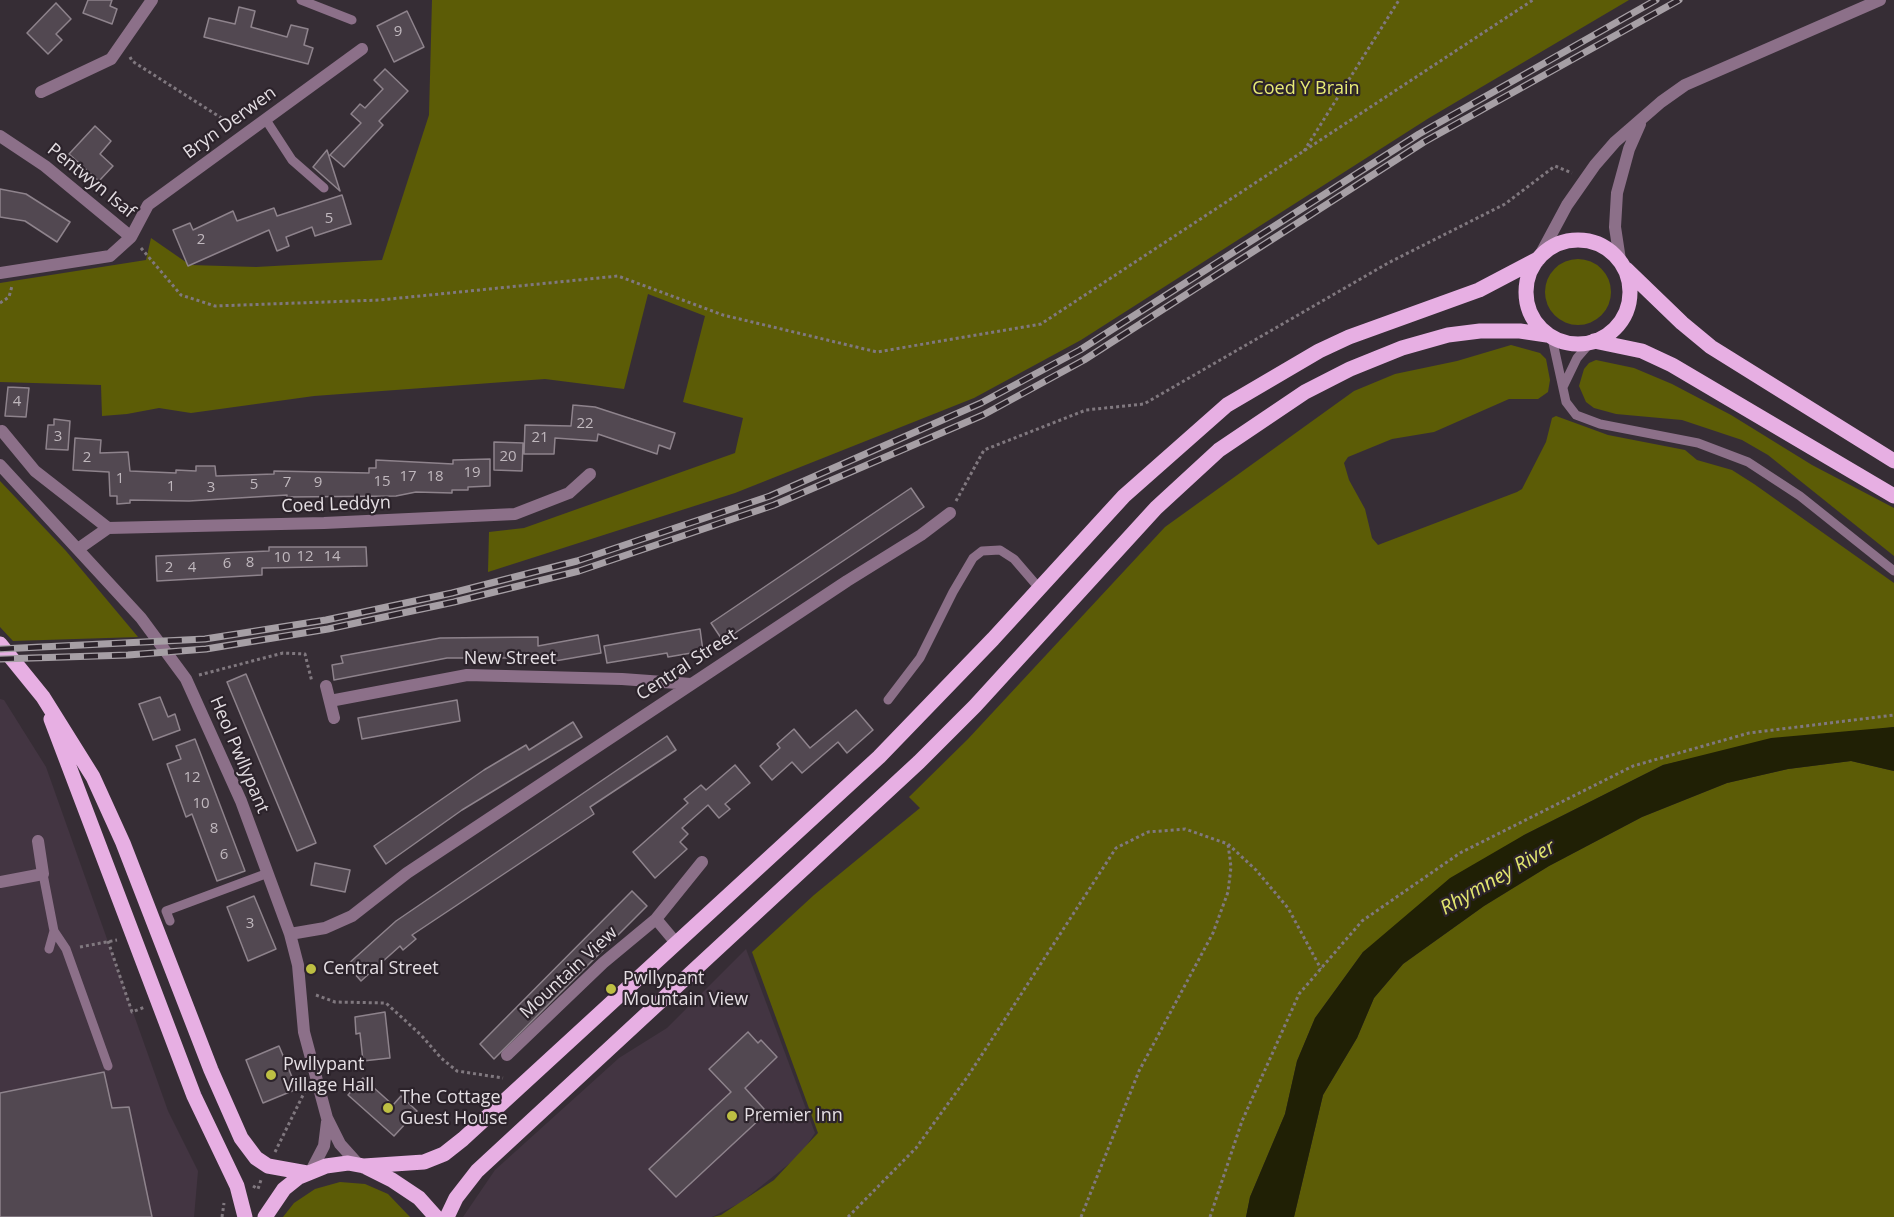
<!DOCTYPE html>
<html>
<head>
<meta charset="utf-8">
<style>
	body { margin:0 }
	canvas { display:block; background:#362d35 }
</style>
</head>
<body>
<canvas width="1894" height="1217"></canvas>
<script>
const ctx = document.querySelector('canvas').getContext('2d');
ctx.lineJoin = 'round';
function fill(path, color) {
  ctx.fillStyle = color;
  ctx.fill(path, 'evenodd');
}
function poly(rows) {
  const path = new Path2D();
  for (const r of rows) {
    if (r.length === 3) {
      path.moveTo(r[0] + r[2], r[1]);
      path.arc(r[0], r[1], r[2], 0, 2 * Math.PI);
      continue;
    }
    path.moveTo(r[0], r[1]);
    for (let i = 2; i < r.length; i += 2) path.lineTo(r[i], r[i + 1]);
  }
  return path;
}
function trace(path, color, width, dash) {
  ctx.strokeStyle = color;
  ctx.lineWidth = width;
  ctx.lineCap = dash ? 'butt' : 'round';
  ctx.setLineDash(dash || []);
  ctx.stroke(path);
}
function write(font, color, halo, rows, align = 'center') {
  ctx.font = font + ' "Open Sans",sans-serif';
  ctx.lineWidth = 4.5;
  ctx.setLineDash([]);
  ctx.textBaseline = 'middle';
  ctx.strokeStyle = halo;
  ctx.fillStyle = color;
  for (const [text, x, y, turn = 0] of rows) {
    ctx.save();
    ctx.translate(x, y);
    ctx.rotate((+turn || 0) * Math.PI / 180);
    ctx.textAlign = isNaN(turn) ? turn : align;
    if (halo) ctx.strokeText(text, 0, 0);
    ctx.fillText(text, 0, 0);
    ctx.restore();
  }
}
const built = poly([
	[0,699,4,700,46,767,168,1111,198,1171,194,1217,0,1217],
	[746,949,815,1133,800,1155,740,1203,712,1217,463,1217,495,1170,619,1058,667,1028]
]);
const green = poly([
	[432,0,1629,0,1429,118,1081,340,974,398,735,493,488,572,489,532,524,528,735,453,743,418,683,402,705,316,648,294,624,389,545,379,314,396,191,413,159,408,127,414,102,416,101,385,0,382,0,283,146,260,151,238,190,265,256,267,382,260,429,115],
	[1578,292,33],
	[1511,345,1540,353,1546,359,1550,380,1548,392,1538,399,1509,399,1434,432,1392,439,1348,457,1344,463,1349,480,1365,509,1372,538,1378,545,1517,492,1522,489,1546,442,1552,418,1556,416,1608,435,1685,450,1697,460,1732,470,1754,484,1894,583,1894,727,1716,753,1663,765,1524,835,1363,952,1315,1018,1297,1061,1285,1114,1250,1197,1246,1217,713,1217,721,1215,774,1180,818,1133,752,952,814,895,920,808,909,797,968,739,1165,527,1354,391,1395,374,1457,361],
	[1596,360,1634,368,1672,384,1731,415,1812,465,1894,508,1894,556,1768,455,1742,440,1682,420,1616,414,1594,408,1586,402,1579,386,1584,369,1589,363],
	[0,481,66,551,138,637,13,641,0,627],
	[1851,761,1894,771,1894,1217,1294,1217,1323,1095,1357,1038,1374,998,1403,964,1484,906,1549,866,1642,817,1727,783,1788,769],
	[340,1182,365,1184,388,1194,410,1217,283,1217,294,1203,315,1189]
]);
const water = poly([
	[1894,727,1894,771,1851,761,1788,769,1727,783,1642,817,1549,866,1484,906,1403,964,1374,998,1357,1038,1323,1095,1294,1217,1246,1217,1250,1197,1285,1114,1297,1061,1315,1018,1363,952,1450,878,1524,835,1663,765,1771,738]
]);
const building = poly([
	[88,0,112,0,110,6,117,9,112,24,83,13,88,0],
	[56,3,71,19,56,34,62,40,48,54,27,33,56,3],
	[239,7,255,11,251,27,287,37,291,25,308,29,304,45,313,48,308,64,204,37,209,18,235,24,239,7],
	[407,11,424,47,394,62,377,26,407,11],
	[385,69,408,91,379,121,383,125,344,167,330,155,361,123,351,114,360,104,365,108,383,89,374,80,385,69],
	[95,126,111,141,100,154,113,166,99,181,69,154,95,126],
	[327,150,340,191,313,167,327,150],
	[0,189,26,194,70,222,57,242,25,221,0,217,0,189],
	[342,195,351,224,315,236,312,227,286,237,289,246,277,251,269,230,188,266,173,230,190,223,193,230,233,211,237,221,274,208,277,216,342,195],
	[8,387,29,388,26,417,5,416,8,387],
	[573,405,595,407,675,433,670,449,659,445,657,454,598,434,597,441,555,438,554,454,524,454,525,425,571,426,573,405],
	[54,419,70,421,68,450,46,449,48,425,54,425,54,419],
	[75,438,101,440,100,453,128,452,130,471,176,473,176,470,196,471,196,466,215,466,216,476,274,474,274,471,369,473,369,468,376,468,376,460,453,464,453,460,490,459,490,486,468,487,468,490,452,490,452,493,416,492,396,496,287,497,287,495,189,501,130,500,130,503,117,504,117,496,110,496,109,472,73,470,75,438],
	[494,442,523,443,522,471,494,470,494,442],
	[911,488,924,507,723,641,711,623,911,488],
	[269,547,366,547,367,566,262,568,262,575,157,581,156,556,269,551,269,547],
	[700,629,703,651,668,657,667,653,607,663,604,646,700,629],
	[598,635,601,653,555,661,554,658,447,658,334,680,332,665,343,663,341,656,440,638,538,637,538,646,598,635],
	[246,674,316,843,297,851,227,682,246,674],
	[160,697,168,717,175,714,180,730,153,740,139,704,160,697],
	[457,700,460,721,362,739,358,718,457,700],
	[856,710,873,730,847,753,838,742,802,773,792,762,772,780,760,766,780,748,777,744,794,729,810,748,856,710],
	[573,722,582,737,462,810,386,864,374,846,484,770,526,745,529,750,573,722],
	[667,736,676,750,590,807,594,814,412,935,416,939,403,950,400,946,361,981,347,965,396,921,667,736],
	[195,739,245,871,217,881,192,814,186,817,167,764,181,759,176,746,195,739],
	[735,765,750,783,725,804,730,809,719,818,708,805,682,828,688,834,680,842,687,849,655,878,633,852,688,803,684,799,701,785,706,790,735,765],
	[315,863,350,870,345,892,311,885,315,863],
	[632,891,647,906,494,1059,480,1044,632,891],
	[254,896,276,949,248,961,227,907,254,896],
	[385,1012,390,1058,363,1061,360,1033,356,1034,355,1017,385,1012],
	[748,1032,758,1043,761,1040,777,1057,745,1088,764,1109,758,1115,761,1118,676,1197,649,1169,731,1092,709,1069,748,1032],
	[279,1046,297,1089,263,1103,246,1060,279,1046],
	[104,1072,112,1108,129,1107,152,1217,0,1217,0,1093,104,1072],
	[363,1078,393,1105,401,1096,417,1111,394,1136,348,1095,363,1078]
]);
const path = poly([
	[130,57,132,61,234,126],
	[1304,151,1399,0],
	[141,248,181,295,215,306,380,300,618,276,723,315,877,352,1041,324,1533,0],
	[0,303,9,297,12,286],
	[956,501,984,450,1086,410,1144,404,1388,263,1505,204,1555,166,1572,173],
	[199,675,283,653,305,654,312,682],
	[108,941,132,1012,145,1007],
	[80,947,117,940],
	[316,995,335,1002,386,1003,421,1035,441,1058,457,1071,503,1078],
	[275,1152,305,1091],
	[253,1186,258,1189,261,1180],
	[222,1217,224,1203],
	[848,1217,916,1148,968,1076,1116,848,1148,832,1185,829,1228,844,1256,870,1288,908,1321,969],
	[1081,1217,1139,1071,1213,933,1228,892,1231,867,1228,844],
	[1210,1217,1242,1121,1299,994,1362,921,1460,853,1633,766,1749,733,1894,715]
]);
const service = poly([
	[301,0,352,20],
	[266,120,292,160,324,188],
	[1552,338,1566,402,1576,415,1600,424,1698,443,1748,462,1800,496,1894,571],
	[1563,387,1577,358,1590,343],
	[888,700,920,658,953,592,973,558,982,551,1000,550,1014,559,1039,588],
	[43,874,54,931,66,949,108,1066],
	[170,921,166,911,268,873],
	[49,949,54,931]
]);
const minor = poly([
	[41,92,111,59,152,0],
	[0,136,45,166,131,237,110,256,0,273],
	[131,237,148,205,362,49],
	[2,431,35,471,108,528],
	[0,465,141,618,186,679,241,801,290,934,298,965,304,1032,327,1118,340,1144,358,1164],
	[78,549,108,528,324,523,515,514,569,493,590,474],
	[326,686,334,718],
	[330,701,467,675,622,679,691,684],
	[0,882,43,874,38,841],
	[656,919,702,862],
	[290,934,325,928,352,916,407,873,847,581,921,535,950,513],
	[507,1055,603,963,656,919,677,944],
	[311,1171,324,1146,327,1122]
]);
const tertiary = poly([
	[1538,259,1567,205,1595,165,1615,142,1661,102,1685,85,1880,0],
	[1620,260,1615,227,1617,193,1629,149,1640,124]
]);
const primary = poly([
	[1578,292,52],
	[1626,269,1682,323,1711,347,1894,461],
	[1594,341,1642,351,1672,365,1894,496],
	[0,644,43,697,93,777,123,843,211,1070,241,1138,256,1158,268,1166,307,1173],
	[51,719,194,1096,237,1186,245,1217],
	[364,1166,424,1162,444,1154,463,1139,879,757,993,639,1124,496,1227,405,1319,351,1349,337,1479,290,1538,259],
	[265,1217,284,1189,299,1177,326,1166,348,1163,364,1166,392,1180,419,1198,436,1217],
	[447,1217,456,1198,477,1171,919,762,975,706,1156,508,1219,450,1305,392,1350,369,1402,348,1448,335,1480,331,1520,331,1547,335]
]);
const rail = poly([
	[0,649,205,639,326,620,452,593,577,561,770,496,981,403,1080,350,1419,134,1656,0],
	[0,659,128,655,206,649,328,629,454,602,579,571,774,505,983,415,1084,360,1424,142,1679,0]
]);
const markers = [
	[311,969,6,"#bdbf43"],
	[611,989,6,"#bdbf43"],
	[271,1075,6,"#bdbf43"],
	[388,1108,6,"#bdbf43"],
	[732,1116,6,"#bdbf43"]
];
const numberNames = [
	["9",398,32],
	["5",329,219],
	["2",201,240],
	["4",17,402],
	["22",585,424],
	["3",58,437],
	["21",540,438],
	["20",508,457],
	["2",87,458],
	["19",472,473],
	["17",408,477],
	["18",435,477],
	["1",120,479],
	["15",382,482],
	["7",287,483],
	["9",318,483],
	["5",254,485],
	["1",171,487],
	["3",211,488],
	["12",305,557],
	["14",332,557],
	["10",282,558],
	["8",250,563],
	["6",227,564],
	["2",169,568],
	["4",192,568],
	["12",192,778],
	["10",201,804],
	["8",214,829],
	["6",224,855],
	["3",250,924]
];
const parkNames = [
	["Coed Y Brain",1306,89]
];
const streetNames = [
	["Bryn Derwen",230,123,-36],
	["Pentwyn Isaf",91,181,39],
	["Coed Leddyn",336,505,-2],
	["New Street",510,659],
	["Central Street",687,665,-33],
	["Heol Pwllypant",239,755,67],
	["Mountain View",569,973,-43]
];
const poiNames = [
	["Central Street",323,969],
	["Pwllypant",623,979],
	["Mountain View",623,1000],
	["Pwllypant",283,1065],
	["Village Hall",283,1086],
	["The Cottage",400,1098],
	["Guest House",400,1119],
	["Premier Inn",744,1116]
];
const waterNames = [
	["Rhymney River",1498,878,-30]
];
fill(built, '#433542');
fill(green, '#5c5c06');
fill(water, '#202005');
fill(building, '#524851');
trace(building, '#8e838c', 1.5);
trace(path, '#80787f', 3, [3, 3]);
trace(service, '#8c7089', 9);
trace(minor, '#8c7089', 12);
trace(tertiary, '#8c7089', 12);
trace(primary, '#e7afe3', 15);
trace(rail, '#a69fa5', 7);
trace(rail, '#2c232b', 4.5, [14]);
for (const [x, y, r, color] of markers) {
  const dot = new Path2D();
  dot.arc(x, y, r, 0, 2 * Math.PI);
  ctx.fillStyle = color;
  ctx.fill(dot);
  trace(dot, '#2c232b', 2);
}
write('15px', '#c0b8be', null, numberNames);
write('18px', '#e8eb75', '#2c232b', parkNames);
write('18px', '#e4dee3', '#2c232b', streetNames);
write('18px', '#e4dee3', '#2c232b', poiNames, 'left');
write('italic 20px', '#e2e56f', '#2c232b', waterNames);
</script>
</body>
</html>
